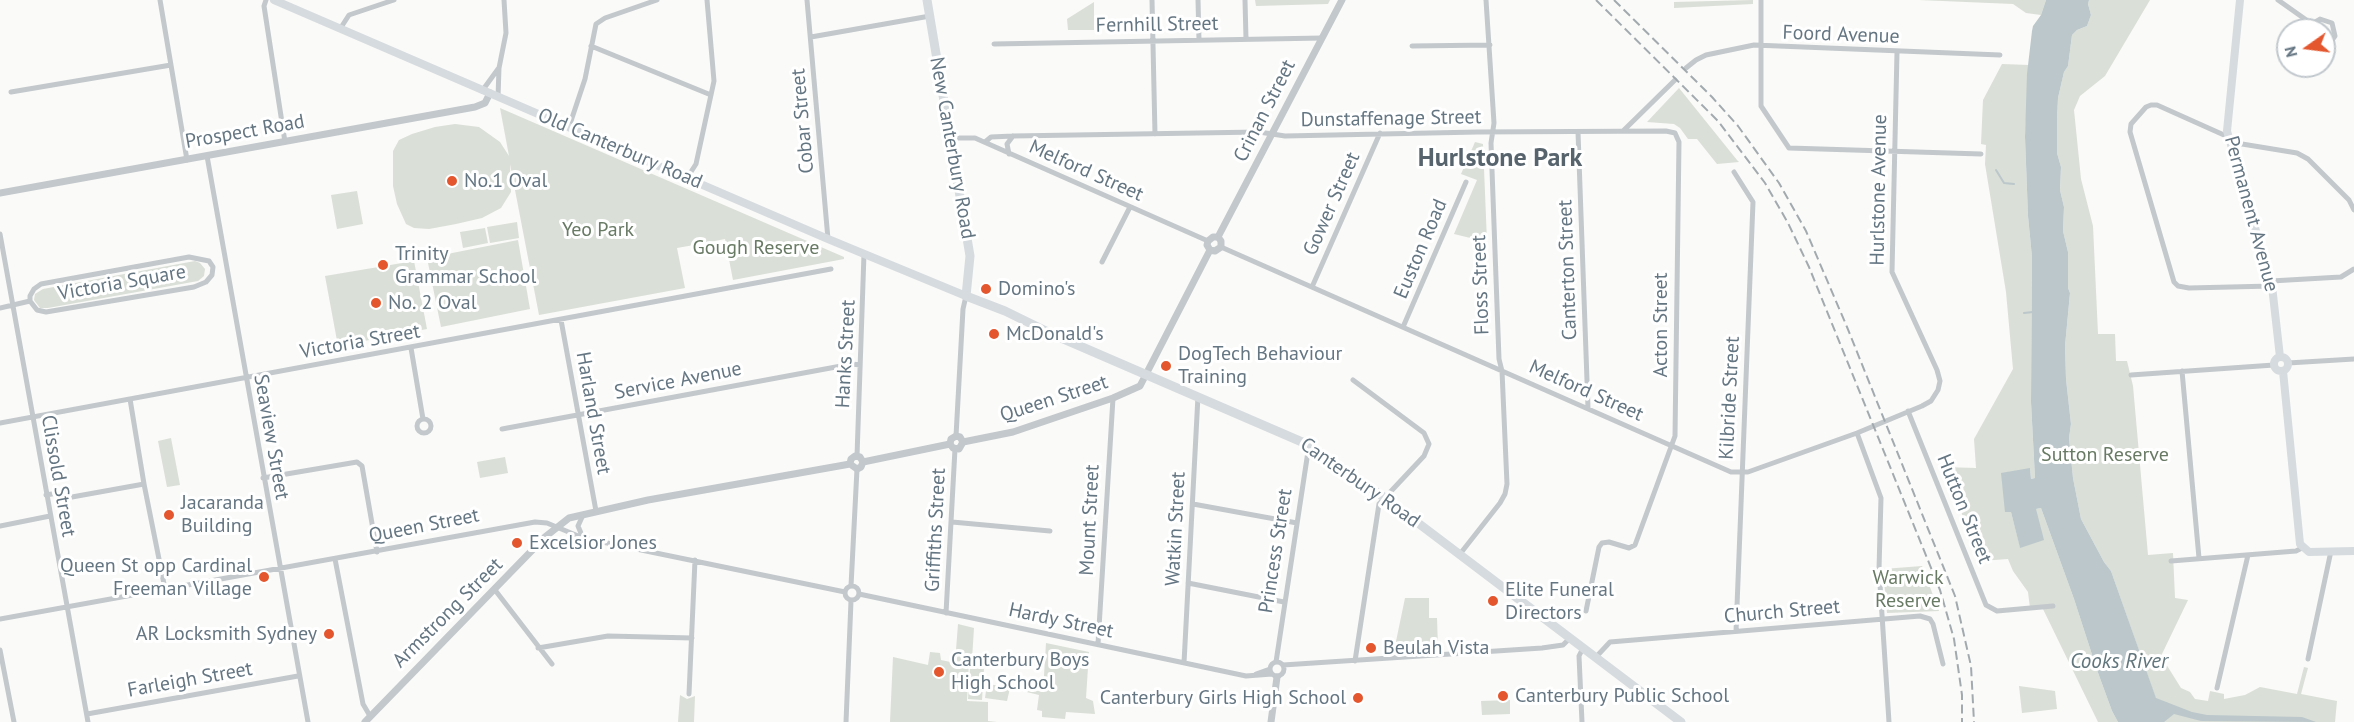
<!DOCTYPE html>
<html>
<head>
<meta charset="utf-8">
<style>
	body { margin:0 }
	#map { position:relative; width:2354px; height:722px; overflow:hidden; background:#fafaf8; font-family:"PT Sans",sans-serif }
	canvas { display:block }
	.north { position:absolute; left:2276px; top:18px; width:60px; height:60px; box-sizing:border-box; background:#fff; border:2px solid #c1c8cd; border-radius:50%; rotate:256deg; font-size:16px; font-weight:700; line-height:24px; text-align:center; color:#657683 }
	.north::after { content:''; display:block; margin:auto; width:21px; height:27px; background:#e4572e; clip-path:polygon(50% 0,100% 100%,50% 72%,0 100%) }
</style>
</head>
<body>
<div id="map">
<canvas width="2354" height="722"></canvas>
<div class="north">N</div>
</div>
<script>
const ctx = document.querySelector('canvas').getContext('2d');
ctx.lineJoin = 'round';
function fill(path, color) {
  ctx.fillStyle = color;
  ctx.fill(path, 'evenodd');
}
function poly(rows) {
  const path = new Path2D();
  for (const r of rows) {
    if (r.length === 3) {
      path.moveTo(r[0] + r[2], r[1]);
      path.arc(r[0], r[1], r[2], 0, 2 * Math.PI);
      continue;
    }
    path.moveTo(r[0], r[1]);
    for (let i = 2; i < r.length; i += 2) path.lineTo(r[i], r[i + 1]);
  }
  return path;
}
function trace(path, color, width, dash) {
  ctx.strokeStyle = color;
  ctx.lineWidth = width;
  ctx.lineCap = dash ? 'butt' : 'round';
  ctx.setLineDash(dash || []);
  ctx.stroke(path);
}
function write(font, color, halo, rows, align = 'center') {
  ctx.font = font + ' "PT Sans",sans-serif';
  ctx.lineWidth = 6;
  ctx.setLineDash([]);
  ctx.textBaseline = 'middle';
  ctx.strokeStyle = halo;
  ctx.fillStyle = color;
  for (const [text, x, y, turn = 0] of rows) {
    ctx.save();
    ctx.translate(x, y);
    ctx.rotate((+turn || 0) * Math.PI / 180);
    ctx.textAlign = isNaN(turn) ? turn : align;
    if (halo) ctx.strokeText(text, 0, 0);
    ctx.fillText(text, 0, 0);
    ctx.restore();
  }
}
const green = poly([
	[1255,0,1330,0,1328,4,1256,6],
	[1753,0,1753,4,1674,8,1674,2],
	[1919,0,2046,0,2041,15,2026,13,2013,4],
	[2089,0,2150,0,2105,76,2080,96,2074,110,2081,179,2093,226,2098,334,2115,334,2116,361,2127,361,2133,386,2148,555,2173,553,2175,598,2188,600,2161,656,2181,688,2190,692,2195,699,2208,701,2210,691,2224,694,2224,699,2245,695,2260,687,2297,694,2304,667,2308,668,2301,694,2337,701,2335,722,2164,722,2111,571,2104,562,2081,519,2073,478,2069,438,2071,424,2066,379,2065,346,2070,293,2068,288,2068,252,2063,231,2064,207,2060,190,2061,167,2057,153,2057,120,2058,98,2064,72,2068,66,2072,35,2077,30,2087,26,2091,15,2088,4],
	[1094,2,1094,30,1068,30,1067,19],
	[2002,64,2029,65,2025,137,2028,216,2032,257,2031,402,2035,478,2031,479,2030,468,2006,512,2011,512,2020,547,2036,509,2041,508,2074,599,2097,670,2112,711,2118,722,2098,722,2042,607,2030,608,2028,592,2013,571,2008,559,1981,561,1943,467,1976,468,1974,439,2013,369,2006,292,1985,164,1986,145,1981,144,1983,100],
	[1679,88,1737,160,1739,162,1717,164,1697,139,1688,139,1680,128,1674,124,1647,122],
	[500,108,844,257,844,259,733,280,725,239,694,245,677,248,685,288,539,315,510,164,511,192,501,208,482,218,456,224,429,229,414,228,406,224,397,204,393,186,393,151,399,140,412,134,435,127,455,124,479,127,500,142,509,156],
	[1475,142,1483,144,1487,242,1454,234,1477,180,1461,174],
	[357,191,363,224,337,229,331,195],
	[517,222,519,238,490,243,487,227],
	[485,228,488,243,463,248,460,232],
	[518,240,530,309,441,327,427,258],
	[195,261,200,263,205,269,204,276,198,281,48,308,40,308,34,300,35,294,43,289],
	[414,261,427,329,338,346,325,276],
	[171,438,180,485,167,487,158,441],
	[505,457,508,473,480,478,477,462],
	[1922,566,1939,611,1887,613,1883,569],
	[1405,598,1429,598,1429,618,1437,618,1438,648,1394,651],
	[958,624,974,628,972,659,969,661,967,701,988,702,988,721,997,722,890,722,893,657,928,665,930,652,940,653,941,660,955,663],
	[1046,643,1089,652,1086,698,1093,701,1095,714,1066,712,1065,719,1042,717,1042,711,1037,710,1039,695,1010,688,1007,701,985,698,987,684,1009,687,1009,685,1043,692],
	[970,668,984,669,982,700,968,699],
	[2019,686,2055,691,2057,709,2022,713],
	[680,695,687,699,695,696,694,722,678,722],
	[1510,700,1510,714,1482,715,1481,701]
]);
const water = poly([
	[2046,0,2089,0,2088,4,2091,15,2087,26,2077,30,2072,35,2068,66,2064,72,2058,98,2057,120,2057,153,2061,167,2060,190,2064,207,2063,231,2068,252,2068,288,2070,293,2065,346,2066,379,2071,424,2069,438,2073,478,2081,519,2104,562,2111,571,2156,698,2192,712,2207,715,2302,717,2316,722,2201,721,2174,714,2164,722,2118,722,2112,711,2097,670,2074,599,2041,508,2036,509,2044,540,2020,548,2011,512,2005,512,2001,473,2030,468,2031,479,2035,478,2031,402,2032,257,2028,216,2025,137,2027,74,2032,31,2033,26,2041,15]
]);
const stream = poly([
	[1996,170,2004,183,2014,184],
	[2024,313,2033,312]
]);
const minor = poly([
	[160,0,187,160],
	[266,0,264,6,285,142],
	[807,0,828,239],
	[1152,0,1155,134],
	[1198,0,1199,40],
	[1245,0,1246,39],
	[1761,0,1761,106,1789,148,1981,154],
	[2278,0,2312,24],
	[340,29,349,15,394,0],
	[2309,30,2312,24,2320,19,2332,23,2335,36,2330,43,2324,45],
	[811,37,930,16],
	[994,44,1322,38],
	[591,46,711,95],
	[1412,46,1490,45],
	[1686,68,1696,60,1706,55,1754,45,2000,55],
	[482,91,498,69],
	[11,92,171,65],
	[498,97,499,68,506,33,504,0],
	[569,127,585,79,596,24,605,18,657,0],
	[1623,131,1675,80],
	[1578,132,1588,408],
	[950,138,975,138,1208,241],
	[985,142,991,137,1013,136,1259,132,1285,136,1478,132,1666,131,1675,133,1679,142,1675,436,1635,545,1629,548,1609,542,1602,543,1599,547,1586,611],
	[1009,154,1007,144,1013,136],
	[207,156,308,722],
	[1734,172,1753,202,1736,631],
	[687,178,696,164,714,81,707,0],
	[0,234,88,722],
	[1221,247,1731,472,1748,472,1857,433,1922,406,1931,401,1938,390,1940,381,1937,370,1892,272,1897,52],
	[189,257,209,261,213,267,212,275,206,282,194,287,46,312,37,310,30,301,30,296,34,289,41,284,189,257],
	[1102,262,1130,207],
	[2271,281,2341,277,2354,269],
	[2272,286,2189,288,2178,286,2174,282,2130,132,2131,124,2146,107,2151,105,2157,105,2224,135,2236,143,2297,153,2308,159,2349,200,2354,210],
	[1312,287,1380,133],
	[0,308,30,301],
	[561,320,596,511],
	[1403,327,1466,182],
	[411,348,423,419],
	[2288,363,2354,359],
	[2182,371,2199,558],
	[2131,375,2274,365],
	[1353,380,1424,433,1429,444,1424,456,1379,504,1355,661],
	[130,399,144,484],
	[1908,411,1986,605,1997,611,2053,606],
	[424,426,7],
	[0,423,831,269],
	[502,429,852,364,860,365],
	[1857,433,1881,498,1879,569,1889,722],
	[956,436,963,309,966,296],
	[857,456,864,254],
	[263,478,357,462,362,466,377,552],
	[46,495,63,492,72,497,144,484,165,589],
	[1193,504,1297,523],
	[952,522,1050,531],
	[0,526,50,516],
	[583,538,578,526,583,515],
	[1460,554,1500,503,1505,494,1507,484,1502,371,1499,359,1491,143,1494,123,1486,0],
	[335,559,363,704,370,716],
	[2171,561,2296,551,2302,548],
	[1188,583,1284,602],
	[852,593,7],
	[851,586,857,469],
	[495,590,552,664],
	[859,594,1246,676,1272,674],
	[946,613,955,449],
	[0,619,535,522,547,523,583,538,845,592],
	[1098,644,1113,398],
	[538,648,608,636,692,638],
	[0,650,14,722],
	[1596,657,1610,642,1920,616,1930,619,1933,624,1943,664],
	[2308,659,2331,551],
	[1277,669,7],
	[1276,662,1309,445],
	[1184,663,1198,396],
	[1283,665,1542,648,1563,645,1570,638],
	[1256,674,1270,669],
	[2217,688,2248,555],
	[689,694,695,560],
	[87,714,298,676],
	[846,722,851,601],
	[1582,722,1579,656,1583,648]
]);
const tertiary = poly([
	[0,193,475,107,485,103,490,93],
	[1218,237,1342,0],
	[1210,250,1215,251,1221,247,1221,241,1218,237],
	[1210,250,1207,245,1208,241,1213,237,1218,237],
	[963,442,1013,432,1113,398,1140,386,1210,250],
	[950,444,951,439,956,436,960,437,963,442],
	[950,444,953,448,959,449,963,442],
	[863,462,950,444],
	[850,464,851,459,855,456,860,457,863,462],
	[850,464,857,469,861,467,863,462],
	[365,722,545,537,569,518,648,500,850,464],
	[1271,722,1277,677]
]);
const secondary = poly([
	[2240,0,2227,131,2272,286,2280,357],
	[2281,364,7],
	[2283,371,2300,544,2309,552,2354,551]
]);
const primary = poly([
	[274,0,828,239,966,296]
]);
const trunk = poly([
	[927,0,970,256,966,296,1005,311,1052,334,1309,445,1385,498,1681,722]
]);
const rail = poly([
	[1596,0,1718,121,1765,183,1788,223,1809,267,1940,590,1954,639,1962,695,1962,722],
	[1614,0,1712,97,1738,126,1779,183,1806,231,1847,327,1955,596,1971,666,1974,722]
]);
const markers = [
	[452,181,6,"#e4572e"],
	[383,265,6,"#e4572e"],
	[986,289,6,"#e4572e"],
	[376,303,6,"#e4572e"],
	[994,334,6,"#e4572e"],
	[1166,366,6,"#e4572e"],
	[169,515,6,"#e4572e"],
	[517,543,6,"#e4572e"],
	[264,577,6,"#e4572e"],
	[1493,601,6,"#e4572e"],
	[329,634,6,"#e4572e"],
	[1371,648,6,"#e4572e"],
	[939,672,6,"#e4572e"],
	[1503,696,6,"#e4572e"],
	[1358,698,6,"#e4572e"]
];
const streetNames = [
	["Fernhill Street",1157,25,-1],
	["Foord Avenue",1841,35,2],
	["Crinan Street",1265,111,-63],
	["Dunstaffenage Street",1391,119,-1],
	["Cobar Street",803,121,-95],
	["Prospect Road",245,132,-10],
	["New Canterbury Road",952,148,80],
	["Old Canterbury Road",620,149,23],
	["Melford Street",1086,171,24],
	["Hurlstone Avenue",1879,190,-89],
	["Gower Street",1332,204,-66],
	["Permanent Avenue",2251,214,75],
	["Euston Road",1421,249,-67],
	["Canterton Street",1568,270,-92],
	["Victoria Square",122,283,-10],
	["Floss Street",1481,285,-92],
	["Acton Street",1661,325,-90],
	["Victoria Street",360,342,-10],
	["Hanks Street",846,354,-87],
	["Service Avenue",678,381,-11],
	["Melford Street",1586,391,24],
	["Kilbride Street",1730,398,-87],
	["Queen Street",1054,399,-18],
	["Harland Street",593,413,80],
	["Seaview Street",271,437,80],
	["Clissold Street",58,476,80],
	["Canterbury Road",1360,483,35],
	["Hutton Street",1964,509,68],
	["Mount Street",1090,520,-87],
	["Queen Street",424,526,-11],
	["Watkin Street",1176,529,-87],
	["Griffiths Street",936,530,-87],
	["Princess Street",1276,551,-81],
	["Church Street",1782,612,-5],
	["Armstrong Street",448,613,-45],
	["Hardy Street",1061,621,12],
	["Farleigh Street",190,680,-10]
];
const poiNames = [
	["No.1 Oval",464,181],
	["Trinity",395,254],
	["Grammar School",395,277],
	["Domino's",998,289],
	["No. 2 Oval",388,303],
	["McDonald's",1006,334],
	["DogTech Behaviour",1178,354],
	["Training",1178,377],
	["Jacaranda",181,503],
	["Building",181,526],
	["Excelsior Jones",529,543],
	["Queen St opp Cardinal",252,566,"right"],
	["Freeman Village",252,589,"right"],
	["Elite Funeral",1505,590],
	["Directors",1505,613],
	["AR Locksmith Sydney",317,634,"right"],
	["Beulah Vista",1383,648],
	["Canterbury Boys",951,660],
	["High School",951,683],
	["Canterbury Public School",1515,696],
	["Canterbury Girls High School",1346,698,"right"]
];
const parkNames = [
	["Yeo Park",598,230],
	["Gough Reserve",756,248],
	["Sutton Reserve",2105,455],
	["Warwick",1908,578],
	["Reserve",1908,601]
];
const waterNames = [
	["Cooks River",2119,662]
];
const districtNames = [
	["Hurlstone Park",1500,159]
];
fill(green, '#dadfd7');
fill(water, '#bbc7cb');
trace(stream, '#bbc7cb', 2);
trace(minor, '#c3c8cc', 5);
trace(tertiary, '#c3c8cc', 7);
trace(secondary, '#d6dbdf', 8);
trace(primary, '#d6dbdf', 8);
trace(trunk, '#d6dbdf', 9);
trace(rail, '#a2aab0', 2, [9, 4.5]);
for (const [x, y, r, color] of markers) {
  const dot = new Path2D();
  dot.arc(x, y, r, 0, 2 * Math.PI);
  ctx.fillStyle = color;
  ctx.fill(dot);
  trace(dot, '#fff', 2);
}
write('20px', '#657683', '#fff', streetNames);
write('20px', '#657683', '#fff', poiNames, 'left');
write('20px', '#687a64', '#fff', parkNames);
write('italic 21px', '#60757c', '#fff', waterNames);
write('bold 26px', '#57646e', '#fff', districtNames);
</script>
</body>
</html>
